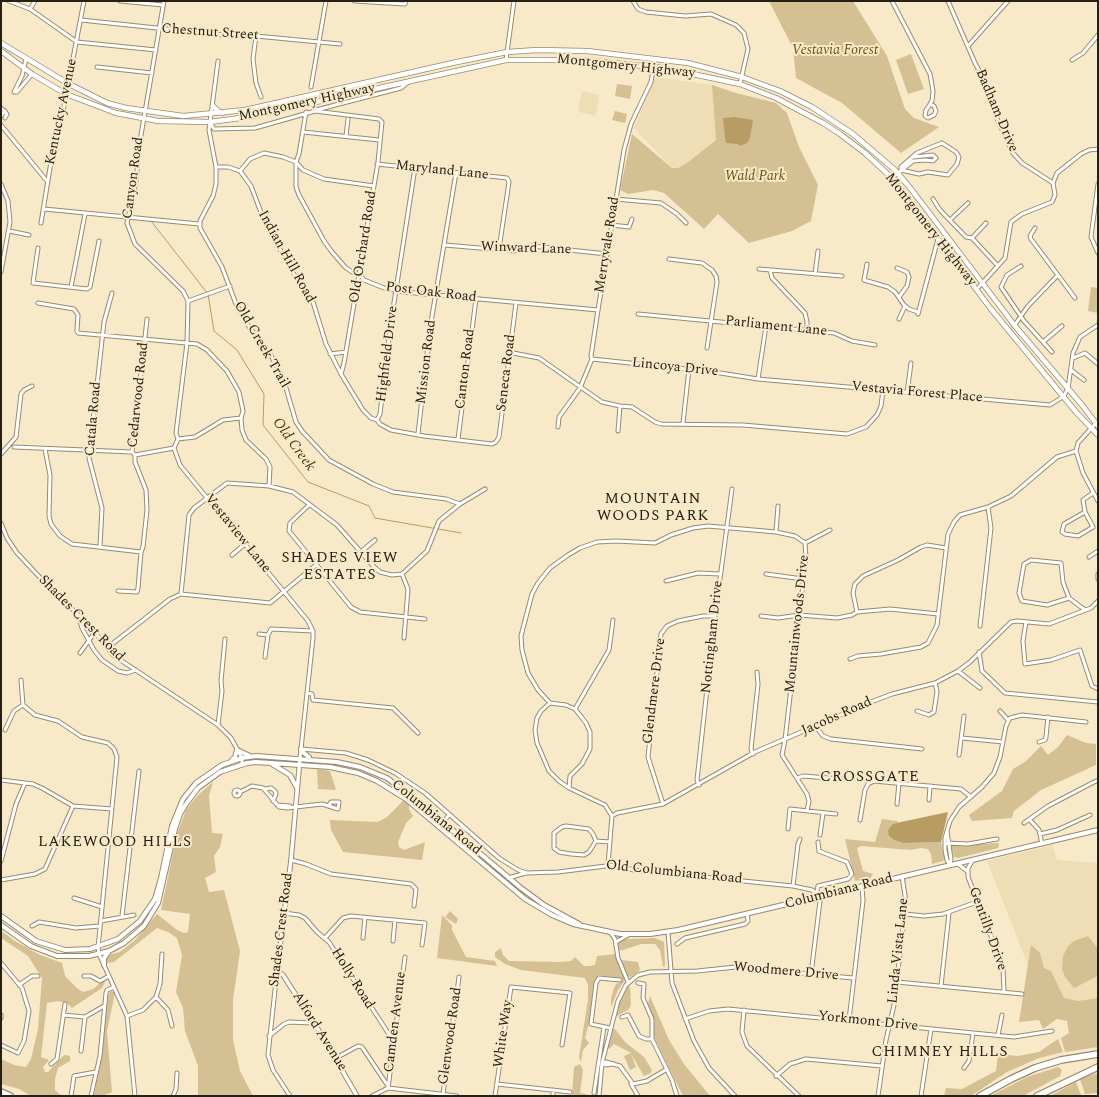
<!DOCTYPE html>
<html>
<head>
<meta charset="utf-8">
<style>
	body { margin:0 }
	#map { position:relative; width:1099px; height:1097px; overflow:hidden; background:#f8e9c9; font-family:Spectral,serif }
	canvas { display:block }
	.frame { position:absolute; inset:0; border:2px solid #262014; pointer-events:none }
</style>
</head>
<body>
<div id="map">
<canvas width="1099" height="1097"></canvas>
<div class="frame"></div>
</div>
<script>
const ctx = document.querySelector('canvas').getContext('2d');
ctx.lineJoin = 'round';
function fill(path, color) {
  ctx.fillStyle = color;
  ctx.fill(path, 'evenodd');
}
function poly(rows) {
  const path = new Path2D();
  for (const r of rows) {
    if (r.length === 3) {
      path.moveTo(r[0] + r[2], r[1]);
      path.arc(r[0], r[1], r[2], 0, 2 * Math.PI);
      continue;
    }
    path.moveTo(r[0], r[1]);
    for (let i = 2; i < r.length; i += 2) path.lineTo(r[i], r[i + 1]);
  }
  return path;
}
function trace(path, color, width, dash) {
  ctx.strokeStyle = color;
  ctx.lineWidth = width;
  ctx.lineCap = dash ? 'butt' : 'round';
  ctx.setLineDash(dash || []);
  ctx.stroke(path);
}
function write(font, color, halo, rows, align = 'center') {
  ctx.font = font + ' Spectral,serif';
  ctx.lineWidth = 4;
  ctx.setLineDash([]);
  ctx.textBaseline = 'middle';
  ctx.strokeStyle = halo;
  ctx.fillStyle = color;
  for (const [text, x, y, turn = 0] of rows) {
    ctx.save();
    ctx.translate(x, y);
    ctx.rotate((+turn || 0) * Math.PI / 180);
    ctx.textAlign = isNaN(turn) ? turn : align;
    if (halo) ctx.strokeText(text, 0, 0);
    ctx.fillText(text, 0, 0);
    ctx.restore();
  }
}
const built = poly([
	[655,77,712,85,716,140,687,163,678,168,672,168,634,128],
	[582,91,599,95,596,116,579,112,578,109],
	[1052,845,1057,860,1098,863,1098,1005,1045,1009,987,861]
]);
const green = poly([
	[769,1,853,1,887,56,905,109,914,118,939,127,901,153,842,103,796,78,793,48],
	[911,54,924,89,908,94,896,60],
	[617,84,632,86,630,99,615,96],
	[712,85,736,93,776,103,787,113,799,147,818,185,811,221,792,231,749,243,718,214,704,229,664,193,653,190,628,194,620,190,632,134,672,168,678,168,687,163,716,140],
	[615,111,627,114,625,123,612,120],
	[1091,287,1098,288,1098,313,1088,311],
	[1067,735,1086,743,1096,744,1096,765,1041,790,1014,811,1012,818,972,821,969,815,1002,791,1013,769,1026,761,1041,746,1048,755,1058,747],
	[317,769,330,771,336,790,318,789],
	[213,782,209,796,212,833,223,834,220,847,214,856,216,872,205,878,209,892,224,890,240,951,233,1000,233,1040,240,1071,253,1096,198,1096,198,1066,185,1031,183,1008,176,992,182,955,177,938,168,932,157,928,114,962,107,963,106,960,108,955,120,952,134,941,157,914,177,930,184,933,188,932,190,914,161,910,177,834,186,810,198,795],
	[404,800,409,804,409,809,413,816,406,823,398,842,399,847,404,850,425,842,422,860,343,852,331,830,330,820,378,822,387,817],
	[882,819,897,821,898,823,891,824,889,836,894,840,903,843,941,842,945,859,943,861,932,864,931,854,928,849,921,848,911,850,861,846,857,848,863,871,873,874,870,879,855,881,845,839,875,842],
	[998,843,999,844,998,848,958,858,954,857,951,846],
	[450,911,458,919,456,924,445,917],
	[442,915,452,925,452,930,466,957,495,961,497,966,437,958],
	[1,931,15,941,40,955,62,963,65,976,78,989,83,992,93,989,103,981,105,982,102,988,72,1008,67,1003,58,1001,47,1003,41,1057,49,1060,43,1067,45,1072,48,1072,64,1055,70,1056,70,1061,58,1068,55,1079,55,1090,62,1096,31,1096,19,1089,1,1084,1,1059,14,1065,26,1067,31,1059,38,1029,42,978,28,956,1,938],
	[1088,936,1098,949,1098,976,1074,988,1065,977,1062,969,1063,956,1068,946,1074,941],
	[655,938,664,942,665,966,663,967,660,950,655,944,641,944,620,951,618,948,618,943,624,939],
	[1031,945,1040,953,1044,968,1051,971,1064,998,1078,1001,1098,998,1098,1047,1065,1052,1061,1038,1069,1033,1067,1021,1057,1019,1043,1029,1039,1020,1019,1022],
	[501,948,503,955,509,961,562,962,571,961,575,957,584,966,589,966,595,965,597,956,615,954,625,980,618,990,611,1007,611,998,614,988,616,984,621,982,621,978,598,975,594,982,590,1019,585,1038,589,1043,583,1050,581,1062,579,1057,588,1000,588,985,585,978,521,970,505,964,495,957,495,952],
	[621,960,638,962,640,970,631,977,627,976],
	[627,985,630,987,631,1005,628,1010,617,1016,616,1008],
	[111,991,115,993,107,1031,112,1092,102,1096,94,1096,103,1042,103,1026,109,993],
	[650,996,669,1040,684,1064,710,1096,683,1096,654,1037,653,1017,648,1003],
	[612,1029,615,1029,625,1042,644,1057,652,1070,651,1073,644,1076,631,1054,636,1067,630,1070,624,1056,631,1053,614,1044,609,1049,608,1048],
	[1058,1039,1063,1052,1039,1058,1007,1072,971,1096,944,1096,946,1088,962,1089,996,1071,998,1054,1018,1056,1039,1052],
	[580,1064,583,1070,580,1093,595,1096,572,1096,574,1067],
	[1058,1067,1062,1070,1060,1076,1023,1096,990,1096,1027,1077],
	[1098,1073,1098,1093,1085,1094,1080,1079],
	[1076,1082,1081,1095,1050,1096]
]);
const water = poly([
	[735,117,753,120,750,138,747,143,740,146,738,144,726,143,725,137,723,118],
	[948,812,941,842,903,843,894,840,889,836,888,831,892,824]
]);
const stream = poly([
	[151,221,208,294,214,331,237,350,264,394,263,425,308,482,369,506,375,518,461,533]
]);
const minor = poly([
	[9,1,30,9,77,42,156,50],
	[120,1,163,5],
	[164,1,140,141,136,181,127,223,135,244,183,291,188,301,187,343,176,433,178,439,174,448],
	[354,1,405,4,406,1],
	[633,1,638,9,646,12,685,16,711,14,736,25,744,33,748,49,740,84],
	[892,1,930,74,933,91,932,101,930,104,929,106,926,110,925,116,928,118,934,115,936,111,934,106,930,104],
	[948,1,975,63,990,91,995,114,1012,152,1022,163,1053,183],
	[30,9,35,1],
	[81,20,223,35,256,36,340,44],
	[256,36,253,59,256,83,261,97],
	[968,46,1008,1],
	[26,59,22,76,14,92,17,92,32,74],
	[506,60,514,1],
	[1072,60,1083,53,1098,35],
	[218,61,209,130,216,167,216,184,213,196,200,221,200,228,222,267,236,304,247,324,269,352,283,378,296,422,302,431,329,460,373,484,393,492,446,499,460,504],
	[97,67,152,73],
	[311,87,326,1],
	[1,108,7,114,5,118],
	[316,110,401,88,408,82],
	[306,112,299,154,296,162,296,187,299,195,324,241,332,252,345,267,352,272,359,274,364,280,384,288,404,292,598,310],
	[1,116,5,111],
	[210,122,214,129,255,128,315,111,379,119,382,122,378,162,344,363,341,374],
	[1,125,47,181],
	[303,132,379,140],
	[346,136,348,119],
	[942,143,956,152,959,157,957,164,948,175,928,172,919,174,901,170,901,167,917,153,942,143],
	[377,164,507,178,509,182,499,249],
	[216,167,228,167,240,171,251,186,265,223,295,276,313,302,326,344,341,374,363,410,371,418,377,420,380,424,391,430,424,436,492,444,496,442,499,437,516,303],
	[240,171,250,159,264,153,283,157,296,162,303,170,324,179,374,186],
	[892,178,913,161,926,160,933,161,936,158,933,155,913,157],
	[1,184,8,201,10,222,1,272],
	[1098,184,1091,237,1098,253],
	[615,199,661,203,677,214,686,223],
	[933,199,940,210,966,237,972,238,998,266],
	[44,209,199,224],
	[950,220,968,203],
	[41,223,52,156,59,132,84,1],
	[611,225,629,227,632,219],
	[1035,228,1030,236,1031,239,1075,298],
	[9,231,29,235],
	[972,238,986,223],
	[445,245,514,251,532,246,607,254],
	[38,248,33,283,87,289,90,287,99,241],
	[669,259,702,263,712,270,716,276,717,282,707,348],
	[867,264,864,280,888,287,895,292,904,305,909,309,918,312],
	[1021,266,1007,275,1001,287,1024,321,1052,352],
	[897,268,907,272,909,277,907,286,899,297],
	[759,269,842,276],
	[770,270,772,278,805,313,807,322,807,330],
	[815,274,818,251],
	[71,287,85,214],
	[976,290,1005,258,1011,222,1022,214,1052,202,1055,195,1053,183,1057,173,1081,154,1089,150,1098,149],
	[188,301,230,286],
	[38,303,74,309,78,315,77,331,78,333,197,344,207,350,227,371,239,392,243,411,241,418,242,430,246,440,266,459,270,467,269,486],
	[638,314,834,333,852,341,875,345],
	[918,314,938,239],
	[899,319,905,306],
	[1014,326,1028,306,1058,275],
	[1043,342,1062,326],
	[508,352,539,358,602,402,620,406,632,407,655,422,661,424,743,425,847,434,866,427,877,415,881,406,883,390],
	[330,354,346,352],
	[1073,358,1085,353,1098,364],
	[592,359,714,372,758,379,1050,405,1064,396,1068,388,1073,353,1080,337,1098,325],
	[1071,370,1084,380],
	[758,379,766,326],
	[907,393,911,363],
	[377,420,380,414,391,322,415,168],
	[683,423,689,369],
	[1096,423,1078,443,1076,451,1083,473,1098,501],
	[558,427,559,417,580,388,592,359,591,356,598,310,624,150,631,124,651,82,655,59],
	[618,431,620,406],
	[418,434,430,328,456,173],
	[178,439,195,437,223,420,241,418],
	[458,439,476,299],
	[14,447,132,452],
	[174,448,180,465,308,621,313,631,313,638,300,758],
	[45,449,50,475,49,516,51,524,60,536,72,544,141,552],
	[1,454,16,437,21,394,24,390,32,386],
	[135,455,174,448],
	[309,505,290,523,289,531,351,607,360,612,425,619],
	[1085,512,1093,527,1078,536,1065,534,1062,532,1064,524,1085,512,1083,500,1093,493],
	[1,523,7,538,17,553,48,586,90,626,113,655,218,725,231,738,242,758,242,765],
	[776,532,778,506],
	[805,543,830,530],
	[100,546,102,508,89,458,104,322,112,293],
	[362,551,375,540],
	[232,555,246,543],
	[1089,557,1098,551],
	[402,574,408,589,404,638],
	[766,574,803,579],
	[1098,574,1098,579],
	[666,581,698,573,720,574],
	[118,591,137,592,138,588,141,552,143,547,147,510,146,490,135,462,135,455,132,452,147,319],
	[181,594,189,515,194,508,227,483,269,486,293,492,337,525,374,567,380,572,392,575,402,574,427,551,439,521,460,504,485,489],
	[1069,598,1047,605,1022,601,1019,593,1024,564,1031,560,1061,563,1063,582,1069,598,1085,610],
	[857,612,853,593,855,584,863,576,898,560,921,547,927,545,946,548],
	[78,615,82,628,94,650,102,660,118,671,127,673,136,670],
	[761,616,778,618,799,615,837,618,852,615,857,612,890,609,938,614],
	[1026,622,1023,641,1025,664,1051,660,1080,650,1092,686,1098,689],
	[980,626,991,528,988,507],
	[259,634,268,635],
	[107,648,170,599,181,594,270,603,316,565],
	[979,652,982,671,1005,693,1098,702],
	[80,653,95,632],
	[265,657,268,635,271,629,313,631],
	[850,659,858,656,881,654,921,647,928,643,937,625,948,534,954,522,960,515,988,507,1011,496,1057,457,1076,451],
	[958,671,980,688],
	[21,680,23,705],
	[307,693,312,694,313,700,393,708,418,733],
	[550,703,538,690,528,673,522,650,521,636,532,594,538,583,550,568,568,555,580,548,597,542,616,541,655,543,671,535,693,528,708,526,776,532,795,536,805,543,806,558,785,740,782,755,807,794,809,801,807,811],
	[23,705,35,715,58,721,82,737,108,743,114,749,117,757,98,948,99,954,127,1016,135,1096],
	[575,709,609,650,613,620],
	[917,711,929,715,934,712,937,691,935,683],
	[1000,711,1008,720],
	[218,725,222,691,221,681,225,639],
	[816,727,823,736,831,739,922,749],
	[5,730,14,711,23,705],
	[962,738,1003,742],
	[1039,742,1045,740,1046,737,1048,717],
	[301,749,346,753,368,760,395,773,425,793,499,858,518,870,527,873,558,872,614,865,634,870,793,886,812,890,819,896],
	[753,754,751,749,758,684,757,672],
	[959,755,964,716],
	[798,778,803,776,841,779],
	[1,780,33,784,42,788,73,806,112,809],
	[699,785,697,780,715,616,732,489],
	[569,788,559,781,549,771,537,743,535,730,537,718,541,711,550,703,566,705,575,709,586,723,590,732,590,749,582,764,570,776,569,788,605,805,612,816],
	[265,789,271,788,275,791,276,794,273,801],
	[237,793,3],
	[240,792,252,786,263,788,279,807,287,808,322,804,338,809,339,802,331,802,329,805],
	[929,800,930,786],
	[663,804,648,757,661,634,667,626,678,621,703,616,715,616],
	[897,804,899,783],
	[277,805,290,806],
	[860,820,865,790,868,784,874,781,961,789,971,797],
	[1030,820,1039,830,1042,844],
	[1024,823,1048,806,1096,781],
	[566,826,589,829,593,834,596,841,589,852,584,855,571,854,559,852,554,848,554,833,562,827,566,826],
	[439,827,449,815],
	[788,829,790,809,836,814],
	[947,831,950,821,959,807,982,787,994,773,1000,757,1006,726,1010,718,1022,715,1086,722],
	[947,831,951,859,950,865,947,860,945,850,945,838,947,831],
	[1040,834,1057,830,1090,815],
	[820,835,823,813],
	[596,841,610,842],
	[946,843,968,844,997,839],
	[291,860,306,864,331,874,411,884,416,889,414,906],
	[973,860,968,868,968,877,1003,967,1004,992],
	[1,861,16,804,25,783],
	[958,864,967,871],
	[608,865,612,816,617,813,663,804,755,752,871,702,892,694,935,683,958,671,970,662,1011,622,1017,621,1049,624,1091,608,1098,601],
	[508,878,526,873],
	[1,880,35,874,45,869,73,806],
	[793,886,798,844,800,839],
	[74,898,102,907],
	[284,913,299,915,305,918,317,932,329,942,394,1042],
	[905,914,924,916,943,914,977,902],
	[122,916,139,771],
	[101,921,134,915],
	[32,926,39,922,76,928,100,926],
	[610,932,615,939,618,958,628,982],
	[668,932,672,983,694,1041,709,1068,735,1096],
	[325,938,343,918,351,916,425,923,422,945],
	[363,938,365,917],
	[393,941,395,920],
	[616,942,628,935],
	[677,944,685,938,745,924,748,921,747,914],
	[1,963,22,988,29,1011,24,1041,18,1053,1,1045],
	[277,971,268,1055,273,1070,290,1096],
	[811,974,820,901,817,891,818,886,848,879,852,874,847,862,819,851,818,842],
	[84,976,91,976,100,981,109,976],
	[897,982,1022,994],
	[638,983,644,984,643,998,652,1019,652,1039],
	[19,985,32,976,38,976],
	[941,986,949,913],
	[156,997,168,1010,172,1026],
	[744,1010,742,1032,747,1046,799,1096],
	[1,1015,1,1018],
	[63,1015,85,1017],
	[127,1016,143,1010,156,997,160,984,162,954],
	[622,1017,628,1015,639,1036,646,1039,652,1039],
	[685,1019,709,1011,728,1009,1014,1037,1052,1031],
	[849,1020,863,901,862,886],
	[610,1028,591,1024,596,983,599,978,620,980],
	[998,1035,1002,1015],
	[269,1036,284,1024,289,1022,312,1023],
	[652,1039,672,1080,677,1096],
	[81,1051,85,1017,104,1006],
	[336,1058,358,1046,362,1047,388,1086],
	[602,1063,606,1062,620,1066,633,1084,647,1081,667,1069],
	[602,1063,605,1065,614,1064],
	[51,1064,57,1059,65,1004],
	[964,1068,969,1061,973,1033],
	[776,1076,790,1064,806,1059,882,1066],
	[497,1084,570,1092],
	[631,1084,638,1096],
	[388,1088,405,957],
	[553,1090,553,1096],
	[594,1093,604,1027],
	[443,1094,459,977],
	[71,1096,74,1076,96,1072],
	[91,1096,100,1056,106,993,107,990,114,987],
	[173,1096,176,1089,177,1073],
	[372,1096,388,1088,457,1096],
	[495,1096,511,987,570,993,562,1045],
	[599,1096,602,1063,618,1001,626,985,638,975,650,972,697,971,736,967,853,978],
	[878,1096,886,1040,894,1005,906,902,902,876],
	[921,1096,931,1029]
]);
const tertiary = poly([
	[300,758,291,860,277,971,283,975,321,1034,357,1096]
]);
const secondary = poly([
	[301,749,304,753,309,757],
	[232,760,235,757,237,750,250,756],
	[272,764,290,775,297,788],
	[1,916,36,941,65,950,90,949,118,939,140,921,155,899,161,878,172,826,183,799,196,783,222,765,242,758,256,756,337,762,360,767,387,778,423,805,521,888,544,905,579,924],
	[1,925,31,946,57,956,89,956,109,951,124,943,144,926,158,903,175,829,180,814,186,804,198,788,220,772,247,763,256,762,330,767,358,773,377,781,406,799,525,899,552,915,573,924,620,934,650,934,678,930,1098,830],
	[104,965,104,958,109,951]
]);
const primary = poly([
	[1,43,69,84,107,103,126,108,183,116,245,110,457,62,507,52,537,50,587,51,688,63,742,77,780,91,812,107,853,134,895,170,911,189,1015,326,1082,405,1098,426],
	[1,51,32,74,66,94,116,113,158,121,210,122,248,117,506,60,581,60,664,68,740,84,776,98,823,123,840,134,865,153,893,179,991,309,1076,412,1098,435],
	[213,106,218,111,223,113]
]);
const motorway = poly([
	[1,1092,10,1096],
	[980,1096,1011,1079,1035,1068,1061,1060,1098,1054],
	[1037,1096,1098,1067]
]);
const streetNames = [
	["Chestnut Street",210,33,4],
	["Montgomery Highway",626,67,6],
	["Montgomery Highway",307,103,-12],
	["Badham Drive",996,111,67],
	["Kentucky Avenue",62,112,-78],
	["Maryland Lane",442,171,6],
	["Canyon Road",134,178,-82],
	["Montgomery Highway",930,230,52],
	["Merryvale Road",608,245,-81],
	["Old Orchard Road",364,247,-81],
	["Winward Lane",526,249,2],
	["Indian Hill Road",286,257,61],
	["Post Oak Road",431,293,7],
	["Parliament Lane",776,327,6],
	["Old Creek Trail",261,345,60],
	["Highfield Drive",388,354,-83],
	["Mission Road",427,362,-83],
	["Lincoya Drive",675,368,6],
	["Canton Road",466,369,-83],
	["Seneca Road",507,373,-83],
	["Vestavia Forest Place",917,393,5],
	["Cedarwood Road",139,395,-84],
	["Catala Road",94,419,-85],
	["Vestaview Lane",237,534,51],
	["Shades Crest Road",81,619,45],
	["Mountainwoods Drive",798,624,-84],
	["Nottingham Drive",713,637,-84],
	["Glendmere Drive",655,691,-83],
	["Jacobs Road",837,717,-24],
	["Columbiana Road",436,818,39],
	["Old Columbiana Road",674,873,6],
	["Columbiana Road",839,892,-14],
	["Gentilly Drive",987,929,70],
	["Shades Crest Road",282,930,-83],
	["Linda Vista Lane",899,951,-84],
	["Woodmere Drive",786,972,5],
	["Holly Road",352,979,58],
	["Camden Avenue",396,1022,-83],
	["Yorkmont Drive",868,1022,6],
	["Alford Avenue",319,1032,58],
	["White Way",504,1034,-82],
	["Glenwood Road",451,1036,-82]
];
const parkNames = [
	["Vestavia Forest",835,51],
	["Wald Park",755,177]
];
const waterNames = [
	["Old Creek",293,445,54]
];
const neighbourhoodNames = [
	["MOUNTAIN",653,500],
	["WOODS PARK",653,517],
	["SHADES VIEW",340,559],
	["ESTATES",340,576],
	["CROSSGATE",870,778],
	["LAKEWOOD HILLS",115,843],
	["CHIMNEY HILLS",940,1053]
];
fill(built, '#efddb6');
fill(green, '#d4c093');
fill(water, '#b79d64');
trace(stream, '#b79d64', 1);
trace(minor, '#988a6c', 5);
trace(tertiary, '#988a6c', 5.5);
trace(secondary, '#988a6c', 6);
trace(primary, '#988a6c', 6);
trace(motorway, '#988a6c', 8);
trace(minor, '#fff', 3);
trace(tertiary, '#fff', 3.5);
trace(secondary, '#fff', 4);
trace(primary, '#fff', 4.5);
trace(motorway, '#fff', 5.5);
write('14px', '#262014', '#f8e9c9', streetNames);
write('italic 14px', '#6c5209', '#f8e9c9', parkNames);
write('italic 15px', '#513f11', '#f8e9c9', waterNames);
ctx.letterSpacing = '1px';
write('15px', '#262014', '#f8e9c9', neighbourhoodNames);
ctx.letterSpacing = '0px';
</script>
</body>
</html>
